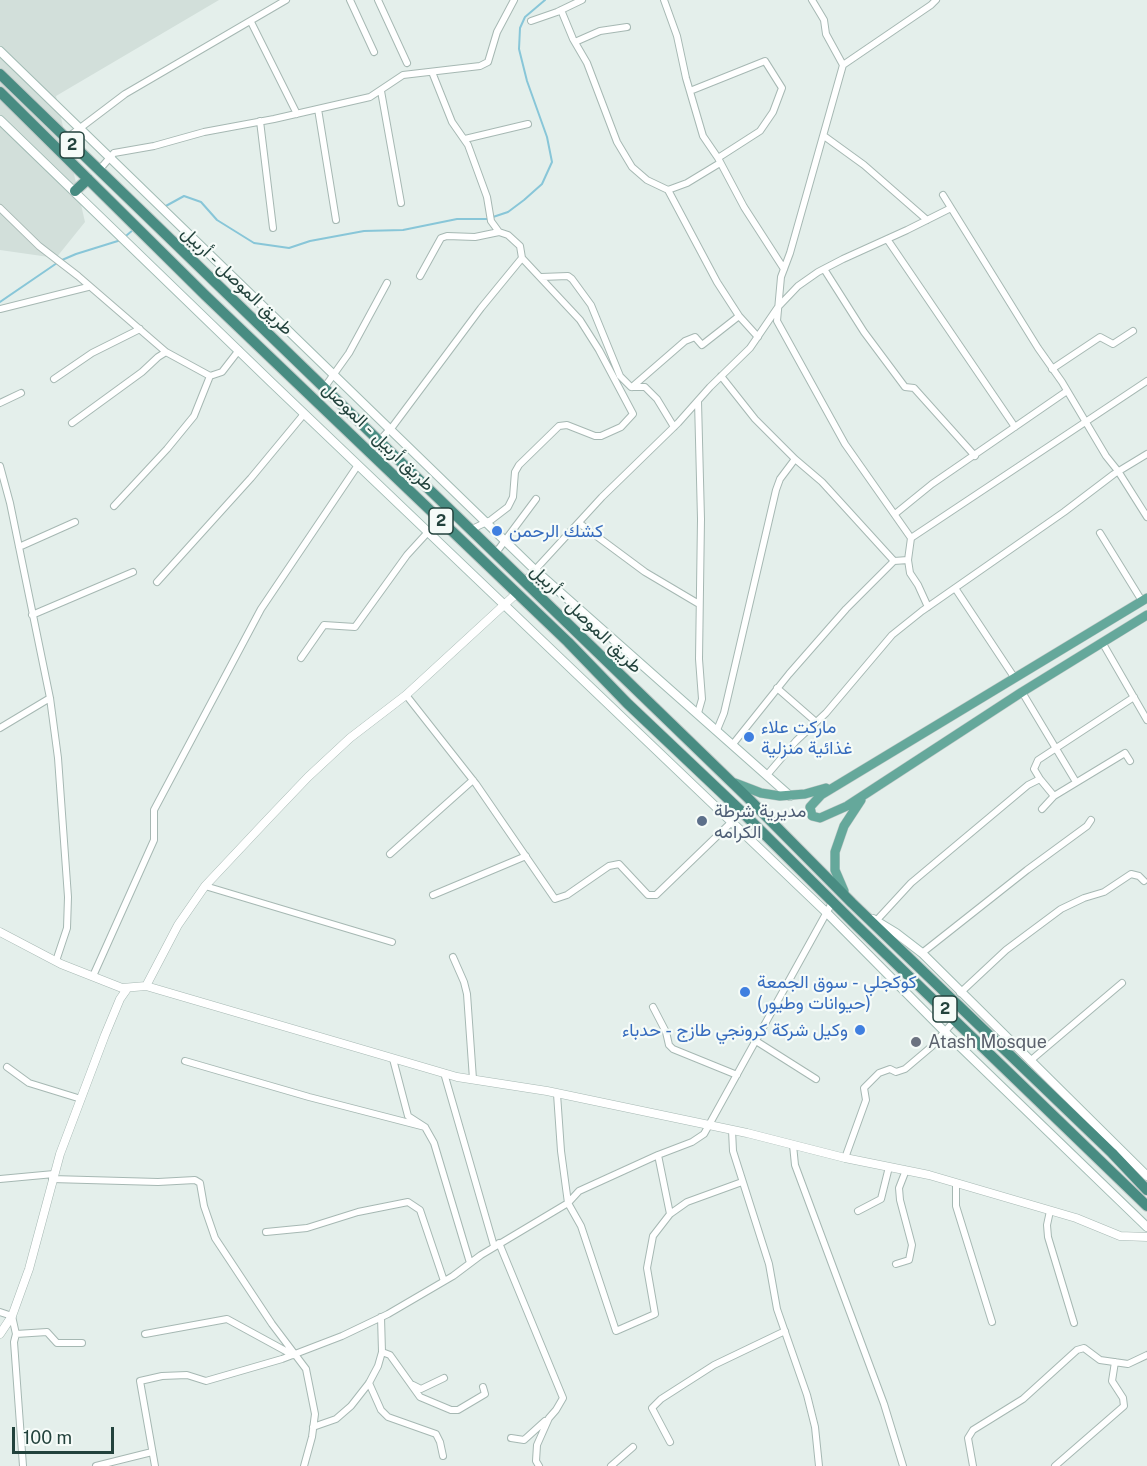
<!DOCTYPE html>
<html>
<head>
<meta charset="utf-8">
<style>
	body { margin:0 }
	#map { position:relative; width:1147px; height:1466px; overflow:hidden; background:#e4efeb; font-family:"Public Sans",sans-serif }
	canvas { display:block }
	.scale { position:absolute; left:12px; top:1427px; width:102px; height:27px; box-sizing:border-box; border:3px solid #22423c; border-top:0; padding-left:8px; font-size:18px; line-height:21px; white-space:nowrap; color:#22423c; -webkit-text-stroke:4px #f5fbf8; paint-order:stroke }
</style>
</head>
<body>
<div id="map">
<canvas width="1147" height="1466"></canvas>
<div class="scale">100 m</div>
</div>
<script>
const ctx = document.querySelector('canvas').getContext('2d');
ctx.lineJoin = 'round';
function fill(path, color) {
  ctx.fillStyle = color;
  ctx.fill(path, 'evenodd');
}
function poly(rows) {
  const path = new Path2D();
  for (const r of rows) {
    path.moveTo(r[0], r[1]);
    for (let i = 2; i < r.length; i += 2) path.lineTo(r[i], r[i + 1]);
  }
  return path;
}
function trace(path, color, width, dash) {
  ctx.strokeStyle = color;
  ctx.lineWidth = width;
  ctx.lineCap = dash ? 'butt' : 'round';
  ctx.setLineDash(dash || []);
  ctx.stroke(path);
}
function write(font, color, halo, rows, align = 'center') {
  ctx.font = font + ' "Public Sans",Vazirmatn,sans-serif';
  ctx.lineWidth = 4.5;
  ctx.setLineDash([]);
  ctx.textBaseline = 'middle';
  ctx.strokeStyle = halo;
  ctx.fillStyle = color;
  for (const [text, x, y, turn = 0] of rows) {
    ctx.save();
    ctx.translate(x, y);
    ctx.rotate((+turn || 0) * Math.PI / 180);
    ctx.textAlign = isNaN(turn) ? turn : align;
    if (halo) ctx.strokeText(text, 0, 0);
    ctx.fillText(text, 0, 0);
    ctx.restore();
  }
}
const built = poly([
	[0,0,219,0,56,96,85,222,56,258,0,250]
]);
const stream = poly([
	[164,207,184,196,201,202,217,220,254,243,289,248,310,241,364,231,403,230,457,219,487,219,508,212,524,200,542,184,552,162,547,137,527,81,519,49,520,28,525,17,545,0],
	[62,260,76,254,121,240,133,230],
	[0,302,57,263]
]);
const minor = poly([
	[350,0,374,52],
	[378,0,407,63],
	[664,0,677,36,686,78,703,136,718,158,744,207,784,269],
	[812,0,824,20,826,34,843,65,790,253,781,277,777,321,845,444,911,538],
	[561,10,573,39,587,63,617,142,632,167,647,180,668,190],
	[531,21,557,12,582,0],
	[251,22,297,114],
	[575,42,600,31,627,27],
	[843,65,931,5,936,0],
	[432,72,452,122,468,145,487,197,491,221,499,232],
	[381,91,401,203],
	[690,91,765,61,782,88,773,112,760,131,718,158],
	[318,109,336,220],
	[260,121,273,228],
	[824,136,864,165,927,220],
	[67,138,125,94,286,0],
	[465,139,528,124],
	[720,163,687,183,668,190,717,282,739,316],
	[99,170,114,153,154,146,204,132,274,119,370,97,403,75,480,66,488,62,497,32,514,0],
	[943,195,1038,348,1062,382,1106,456,1118,471,1147,517],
	[0,208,39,246,78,276,166,352,210,376],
	[887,239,1015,427],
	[824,269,864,332,905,387,914,388,975,456],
	[420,276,441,238,447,236,475,237,499,232,508,235,520,246,522,258,580,320,599,350,633,414,621,427,601,436,595,436,567,425,559,426,519,465,515,472,513,497,508,507,491,520,470,530],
	[541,277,568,276,572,279,591,305,620,376,631,387,645,387,657,399,674,427],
	[0,309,88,287],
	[1052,369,1100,337,1113,344,1133,331],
	[721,376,755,419,795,459],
	[54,379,92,353,140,329],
	[632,387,685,341,695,337,702,345,739,316,758,337],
	[324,388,349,353,387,283],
	[698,401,701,519,699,659,702,699,698,713],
	[0,403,21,393],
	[72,423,142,372,158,357,166,352],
	[379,441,393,426,481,308,522,258],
	[0,466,10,503,50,698,58,758,68,897,67,928,56,961],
	[114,506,167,449,194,416,210,376,222,372,239,350],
	[895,514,932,484,1067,391],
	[579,523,645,572,699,604],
	[1100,533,1142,601],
	[19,547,75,522],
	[495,554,536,499],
	[157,582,251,478,304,414],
	[524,582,602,497,678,423,710,387,750,348,778,307,798,286,818,272,843,259,907,230,951,208],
	[955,588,1014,677],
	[928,607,918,585,910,573,908,560,911,538,1147,381],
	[32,615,133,572],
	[1102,642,1147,720],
	[301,658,324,625,355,627,407,555,428,532],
	[777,688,816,722],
	[1022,692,1076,782],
	[406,695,476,784,555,899,567,895,609,866,619,864,648,895,656,895,742,812],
	[0,728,50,698],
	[717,730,724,713,776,490,780,479,795,459,822,482,894,561],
	[733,744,789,674,846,609,894,561,908,560],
	[767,775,796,741,826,713,892,635,922,611,1064,512,1114,474,1147,454],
	[1040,779,1054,796],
	[1042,809,1054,796,1125,753,1130,761],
	[390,854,473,780],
	[205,886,392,942],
	[433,895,526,856],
	[876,921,911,883,1028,785,1040,779,1034,769,1038,760,1134,697],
	[922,953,1027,870,1087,826,1091,820],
	[453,957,464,982,467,994,473,1079],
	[93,976,154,840,154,810,261,609,358,465],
	[960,993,1006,950,1061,909,1084,898,1104,892,1131,874,1139,876,1144,881],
	[653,1007,666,1032,669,1045,673,1049,737,1075],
	[756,1041,816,1079],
	[393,1059,408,1116,425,1127,434,1143,470,1263],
	[185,1061,309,1097,425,1127],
	[1030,1061,1122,983],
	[7,1067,29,1083,81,1099],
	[444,1073,494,1246],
	[557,1094,561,1151,568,1203,581,1226,616,1331,655,1314,647,1268,653,1236,670,1214,687,1202,742,1182],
	[732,1130,733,1151,769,1264,777,1309,807,1395,815,1427,819,1466],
	[793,1145,795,1165,884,1404,903,1466],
	[658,1155,670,1214],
	[845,1158,866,1100,864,1088,879,1073,890,1069,896,1072,905,1069,931,1047,955,1020],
	[0,1179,54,1174],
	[52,1179,158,1182,195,1180,200,1183,204,1206,215,1238,272,1324,306,1369,315,1414,312,1437,304,1466],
	[956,1183,956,1206,992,1322],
	[858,1211,881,1199,889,1167],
	[1050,1211,1047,1225,1048,1237,1074,1323],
	[266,1232,307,1228,358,1212,408,1202,420,1210,444,1281],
	[499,1243,563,1398,556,1410,549,1418,537,1445,536,1461,539,1466],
	[896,1264,909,1260,912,1245,900,1200,899,1188,906,1170],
	[0,1312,12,1316,16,1334,47,1332,57,1343,82,1343],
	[16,1334,14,1342,23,1466],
	[145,1334,227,1319,293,1355],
	[382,1352,390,1355,420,1397,451,1410,458,1410,485,1394,483,1387],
	[369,1383,381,1410,388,1417,436,1434,440,1442,443,1456],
	[413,1385,421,1389,444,1378],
	[313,1427,336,1419,351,1406,369,1383,378,1366,382,1352,381,1317],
	[511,1438,524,1440,545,1421],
	[670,1442,652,1408,661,1399,714,1365,785,1331],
	[96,1466,152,1452],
	[155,1466,140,1381,162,1376,187,1375,206,1381,282,1359,342,1336,388,1314,453,1276,481,1255,568,1203,579,1191,658,1155,692,1142,704,1134,833,901],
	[611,1466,633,1447],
	[973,1466,968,1438,973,1430,1023,1399,1077,1350,1084,1348,1100,1360,1128,1364,1147,1355],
	[1055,1466,1124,1406,1123,1398,1112,1381,1115,1362]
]);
const tertiary = poly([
	[0,932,61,964,122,988,146,986,457,1077,547,1091,747,1133,845,1158,929,1175,1076,1218,1120,1236,1147,1237],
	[146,986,178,925,205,886,267,820,308,777,350,738,406,695,517,593],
	[0,1334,12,1316,29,1269,60,1154,105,1035,120,999,127,989]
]);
const secondary = poly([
	[0,51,535,570,790,796],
	[0,120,272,383,827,913,945,1032,1147,1227],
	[873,919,896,933,922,953,1147,1176]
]);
const primary = poly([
	[1147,598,821,795,810,807,812,816,820,818,847,806,1022,692,1147,615],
	[735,783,761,793,780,796,805,794,826,788],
	[844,891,835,870,835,852,844,826,861,800]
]);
const trunk = poly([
	[0,74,747,797,852,903,1112,1153,1147,1190],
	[0,92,206,296,568,642,627,703,742,812,858,927,1147,1206],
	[75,191,88,179]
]);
const markers = [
	[497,531,6,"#3f7fe0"],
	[749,737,6,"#3f7fe0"],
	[702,821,6,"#5c6f8a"],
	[745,992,6,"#3f7fe0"],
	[860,1030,6,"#3f7fe0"],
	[916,1042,6,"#6b7280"]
];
const shields = [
	[72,145,24],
	[441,521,24],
	[945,1009,24]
];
const shieldNames = [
	["2",72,145],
	["2",441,521],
	["2",945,1009]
];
const streetNames = [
	["طريق الموصل - أربيل",237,281,44],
	["طريق أربيل - الموصل",378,437,44],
	["طريق الموصل - أربيل",586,619,44]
];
const shopNames = [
	["كشك الرحمن",509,531],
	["ماركت علاء",761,727],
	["غذائية منزلية",761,748],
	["كوكجلي - سوق الجمعة",757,982],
	["(حيوانات وطيور)",757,1003],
	["وكيل شركة كرونجي طازج - حدباء",848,1030,"right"]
];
const serviceNames = [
	["مديرية شرطة",714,811],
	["الكرامه",714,832]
];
const worshipNames = [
	["Atash Mosque",928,1042]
];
fill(built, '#d2dfda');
trace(stream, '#88c6d8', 2);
trace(minor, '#a6b8b3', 8);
trace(tertiary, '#a6b8b3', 9);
trace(secondary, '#a1bbb4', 10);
trace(primary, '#c1cac8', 10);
trace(trunk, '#c1cac8', 12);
trace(minor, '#fff', 6);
trace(tertiary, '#fff', 8);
trace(secondary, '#fff', 8);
trace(primary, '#65a89b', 9);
trace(trunk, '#488c82', 10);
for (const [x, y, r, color] of markers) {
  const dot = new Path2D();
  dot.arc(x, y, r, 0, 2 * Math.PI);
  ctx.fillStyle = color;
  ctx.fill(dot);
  trace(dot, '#f5fbf8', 2);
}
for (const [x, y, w] of shields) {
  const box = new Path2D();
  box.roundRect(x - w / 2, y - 13, w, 26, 4.5);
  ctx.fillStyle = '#f5fbf8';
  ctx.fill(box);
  trace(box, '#22423c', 1.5);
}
write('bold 16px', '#22423c', null, shieldNames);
write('18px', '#22423c', '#f5fbf8', streetNames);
write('18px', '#366cbe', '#f5fbf8', shopNames, 'left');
write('18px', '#4e5e75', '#f5fbf8', serviceNames, 'left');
write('18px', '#5b616d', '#f5fbf8', worshipNames, 'left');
</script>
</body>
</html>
